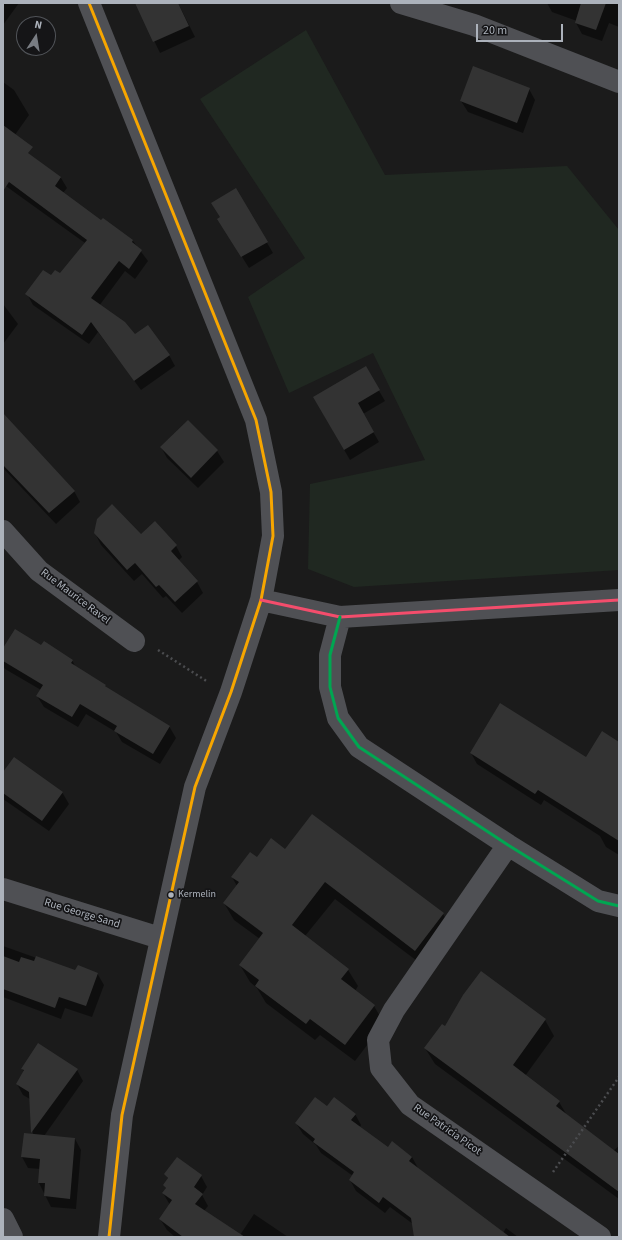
<!DOCTYPE html>
<html>
<head>
<meta charset="utf-8">
<style>
	body { margin:0 }
	#map { position:relative; width:622px; height:1240px; overflow:hidden; background:#1b1b1b; font-family:"Source Sans 3",sans-serif }
	canvas { display:block }
	.frame { position:absolute; inset:0; border:4px solid #acb2bb; pointer-events:none }
	.north { position:absolute; left:16px; top:16px; width:40px; height:40px; box-sizing:border-box; background:#151517; border:1px solid #515459; border-radius:50%; rotate:12deg; font-size:11px; font-weight:700; line-height:16px; text-align:center; color:#acb2bb }
	.north::after { content:''; display:block; margin:auto; width:14px; height:18px; background:#797d83; clip-path:polygon(50% 0,100% 100%,50% 72%,0 100%) }
	.scale { position:absolute; left:476px; top:24px; width:87px; height:18px; box-sizing:border-box; border:2px solid #acb2bb; border-top:0; padding-left:5px; font-size:12px; line-height:14px; white-space:nowrap; color:#acb2bb; -webkit-text-stroke:3px #151517; paint-order:stroke }
</style>
</head>
<body>
<div id="map">
<canvas width="622" height="1240"></canvas>
<div class="frame"></div>
<div class="north">N</div>
<div class="scale">20 m</div>
</div>
<script>
const ctx = document.querySelector('canvas').getContext('2d');
ctx.lineJoin = 'round';
function fill(path, color) {
  ctx.fillStyle = color;
  ctx.fill(path, 'evenodd');
}
function poly(rows) {
  const path = new Path2D();
  for (const r of rows) {
    path.moveTo(r[0], r[1]);
    for (let i = 2; i < r.length; i += 2) path.lineTo(r[i], r[i + 1]);
  }
  return path;
}
function trace(path, color, width, dash) {
  ctx.strokeStyle = color;
  ctx.lineWidth = width;
  ctx.lineCap = dash ? 'butt' : 'round';
  ctx.setLineDash(dash || []);
  ctx.stroke(path);
}
function write(font, color, halo, rows, align = 'center') {
  ctx.font = font + ' "Source Sans 3",sans-serif';
  ctx.lineWidth = 3.5;
  ctx.setLineDash([]);
  ctx.textBaseline = 'middle';
  ctx.strokeStyle = halo;
  ctx.fillStyle = color;
  for (const [text, x, y, turn = 0] of rows) {
    ctx.save();
    ctx.translate(x, y);
    ctx.rotate((+turn || 0) * Math.PI / 180);
    ctx.textAlign = isNaN(turn) ? turn : align;
    if (halo) ctx.strokeText(text, 0, 0);
    ctx.fillText(text, 0, 0);
    ctx.restore();
  }
}
const green = poly([
	[306,30,385,175,567,166,619,230,619,570,354,587,308,569,310,484,425,460,373,353,289,393,248,297,305,258,200,99]
]);
const shadow = poly([
	[3,3,19,3,3,25],
	[136,3,178,3,195,37,160,53],
	[547,3,619,3,619,27,609,23,602,41,582,34,576,23,577,21,552,12],
	[3,82,14,90,29,115,10,142,3,137],
	[529,89,535,100,523,133,468,112,461,101],
	[12,142,61,178,67,188,63,193,101,221,103,219,133,241,148,261,135,279,125,271,99,306,135,336,169,355,175,366,141,390,98,332,89,344,33,305,27,294,51,277,60,275,85,243,3,184,3,155],
	[236,190,273,253,249,268,225,230,221,217],
	[3,304,18,324,3,344],
	[365,367,385,401,363,414,379,442,350,460,314,398],
	[3,422,74,491,80,502,56,524,3,468],
	[161,447,217,451,224,462,198,488,167,458],
	[95,533,141,536,176,546,182,557,178,561,197,582,203,593,182,613,166,596,163,598,142,574,134,581,101,545],
	[42,647,72,660,76,668,169,726,176,738,160,764,122,742,116,732,86,714,78,727,44,707,37,696,41,690,5,669,3,666,3,650],
	[619,743,619,855,606,847,600,836,544,800,541,805,477,764,471,753,586,758],
	[3,773,62,792,69,804,49,831,3,799],
	[285,850,443,914,453,931,425,967,335,899,305,936,348,970,358,986,355,991,374,1006,384,1023,355,1061,320,1035,315,1040,266,1003,257,988,250,982,240,965,260,939,234,920,224,903,237,886,232,877,258,859],
	[3,946,76,972,97,973,104,985,92,1017,65,1008,61,1019,3,997],
	[545,1020,554,1036,525,1076,559,1102,568,1117,613,1151,619,1146,619,1199,435,1064,425,1048,445,1027],
	[22,1069,77,1070,83,1081,44,1136,75,1139,81,1150,76,1209,51,1207,39,1183,40,1169,28,1168,22,1157,33,1135,30,1099,23,1095,17,1084,24,1072],
	[327,1108,355,1114,361,1125,360,1127,388,1149,412,1157,418,1168,503,1233,506,1228,518,1237,417,1237,413,1224,390,1207,385,1213,356,1191,350,1180,353,1176,321,1153,316,1145,303,1134,296,1123],
	[166,1175,201,1176,207,1187,202,1195,208,1206,204,1211,240,1235,254,1214,288,1237,175,1237,167,1230,160,1219,170,1205,163,1193,166,1189,164,1185,168,1179]
]);
const building = poly([
	[135,3,178,3,189,26,153,42],
	[581,3,606,3,596,30,575,23],
	[473,66,530,88,517,123,460,101],
	[3,125,33,147,28,153,61,177,55,186,101,220,103,218,133,240,132,242,142,250,129,269,119,261,91,298,125,322,135,334,148,325,170,355,134,381,91,322,82,335,25,294,43,270,51,275,55,270,60,273,87,240,9,182,3,191],
	[236,188,268,242,241,257,217,219,220,217,211,203],
	[366,366,380,390,358,403,374,432,344,450,313,397],
	[3,413,75,491,49,513,3,465],
	[188,420,218,450,191,478,160,447],
	[112,504,141,534,155,521,177,545,171,551,198,581,175,602,159,585,156,587,135,563,127,570,94,533,97,519],
	[15,629,41,645,44,641,73,660,71,663,106,685,105,686,170,726,153,754,114,731,117,726,80,704,72,717,36,696,43,685,3,661,3,648],
	[500,703,586,757,602,731,619,742,619,841,538,790,535,794,470,753],
	[14,757,63,792,42,821,3,793,3,772],
	[312,814,444,913,415,951,325,882,292,925,349,969,341,979,375,1005,345,1045,310,1019,306,1024,255,986,259,980,239,965,263,933,223,903,239,882,231,877,250,852,257,857,271,838,285,849],
	[3,956,19,962,21,957,34,961,36,956,75,970,78,965,98,973,86,1006,59,997,55,1008,3,989],
	[481,971,546,1019,513,1065,560,1101,556,1106,619,1154,619,1192,424,1048,442,1024,445,1026,463,995],
	[38,1043,78,1069,31,1133,29,1092,16,1084,24,1070,21,1069],
	[315,1097,327,1106,334,1097,356,1114,351,1120,388,1147,392,1141,412,1157,409,1161,510,1237,414,1237,411,1218,383,1197,379,1203,349,1180,354,1172,313,1142,315,1139,295,1123],
	[24,1133,75,1138,70,1199,44,1196,45,1183,38,1183,40,1159,21,1157],
	[177,1157,202,1175,194,1187,203,1194,195,1204,245,1237,183,1237,159,1219,172,1200,162,1193,166,1188,163,1185,168,1178,164,1174]
]);
const path = poly([
	[158,650,208,682],
	[553,1172,619,1077]
]);
const street = poly([
	[89,3,256,420,271,492,273,536,261,600,231,692,195,787,122,1115,109,1237],
	[401,3,474,25,619,82],
	[3,531,39,571,134,641],
	[261,600,340,617,619,600],
	[340,617,330,655,330,687,338,718,359,747,508,845,598,901,619,906],
	[508,845,394,1010,378,1040,381,1068,410,1105,600,1237],
	[3,889,160,938],
	[3,1219,12,1237]
]);
const bus1 = poly([
	[89,3,256,420,271,492,273,536,261,600,231,692,195,787,122,1115,109,1237]
]);
const bus2 = poly([
	[261,600,340,617,619,600]
]);
const bus3 = poly([
	[340,617,330,655,330,687,338,718,359,747,508,845,598,901,619,906]
]);
const markers = [
	[171,895,3.5,"#acb2bb"]
];
const busNames = [
	["Kermelin",178,895]
];
const streetNames = [
	["Rue Maurice Ravel",75,597,37],
	["Rue George Sand",82,914,17],
	["Rue Patricia Picot",447,1130,35]
];
fill(green, '#202821');
fill(shadow, '#0007');
fill(building, '#333');
trace(path, '#4b4c4f', 2.5, [2, 3]);
trace(street, '#4f5054', 22);
trace(bus1, '#f7a600', 3);
trace(bus2, '#f44d6c', 3);
trace(bus3, '#00a651', 3);
for (const [x, y, r, color] of markers) {
  const dot = new Path2D();
  dot.arc(x, y, r, 0, 2 * Math.PI);
  ctx.fillStyle = color;
  ctx.fill(dot);
  trace(dot, '#151517', 1.5);
}
write('10px', '#acb2bb', '#151517', busNames, 'left');
write('11px', '#acb2bb', '#151517', streetNames);
</script>
</body>
</html>
